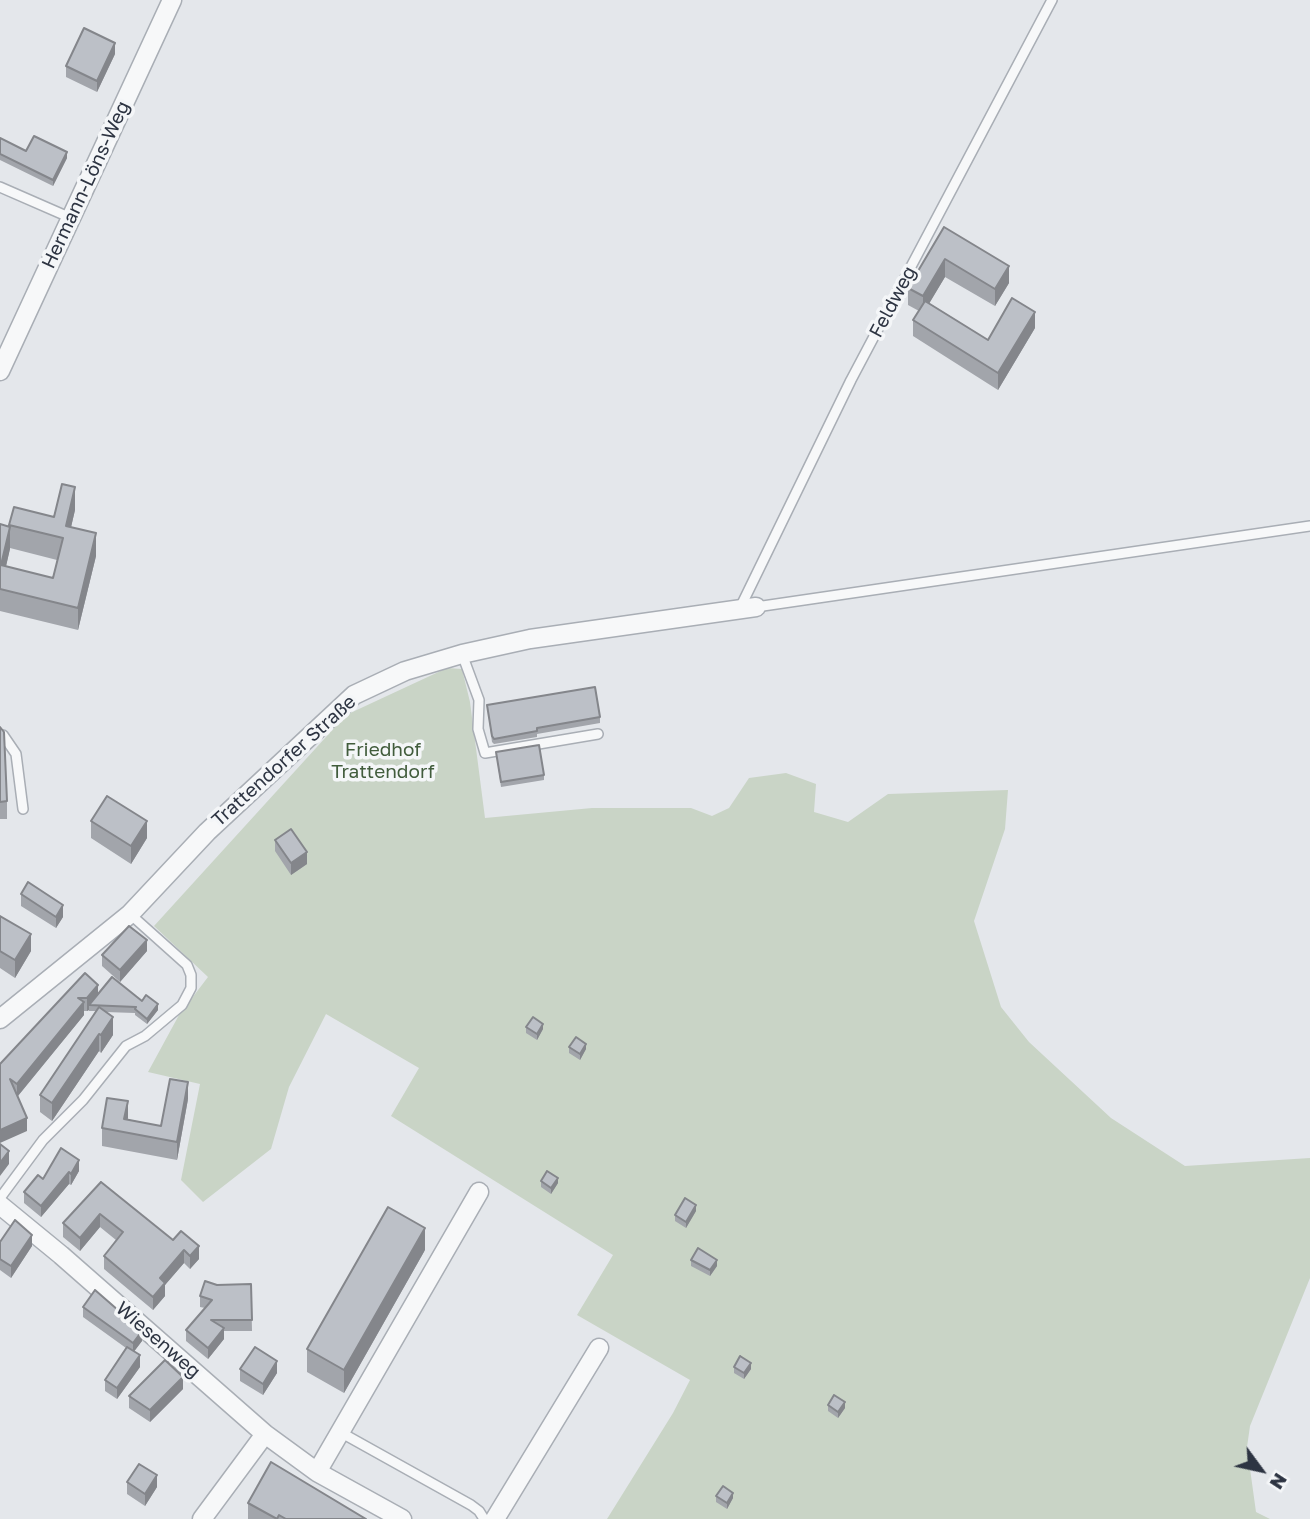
<!DOCTYPE html>
<html>
<head>
<meta charset="utf-8">
<style>
	body { margin:0 }
	#map { position:relative; width:1310px; height:1519px; overflow:hidden; background:#e4e7eb; font-family:"Golos Text",sans-serif }
	canvas { display:block }
	.north { position:absolute; left:1226px; top:1435px; width:70px; height:70px; -webkit-text-stroke:5px #f4f6f8; paint-order:stroke; rotate:123deg; font-size:19px; font-weight:700; line-height:28px; text-align:center; color:#2d3442 }
	.north::after { content:''; display:block; margin:auto; width:24px; height:32px; background:#2d3442; clip-path:polygon(50% 0,100% 100%,50% 72%,0 100%) }
</style>
</head>
<body>
<div id="map">
<canvas width="1310" height="1519"></canvas>
<div class="north">N</div>
</div>
<script>
const ctx = document.querySelector('canvas').getContext('2d');
ctx.lineJoin = 'round';
function fill(path, color) {
  ctx.fillStyle = color;
  ctx.fill(path, 'evenodd');
}
function poly(rows) {
  const path = new Path2D();
  for (const r of rows) {
    path.moveTo(r[0], r[1]);
    for (let i = 2; i < r.length; i += 2) path.lineTo(r[i], r[i + 1]);
  }
  return path;
}
function trace(path, color, width, dash) {
  ctx.strokeStyle = color;
  ctx.lineWidth = width;
  ctx.lineCap = dash ? 'butt' : 'round';
  ctx.setLineDash(dash || []);
  ctx.stroke(path);
}
function write(font, color, halo, rows, align = 'center') {
  ctx.font = font + ' "Golos Text",sans-serif';
  ctx.lineWidth = 7;
  ctx.setLineDash([]);
  ctx.textBaseline = 'middle';
  ctx.strokeStyle = halo;
  ctx.fillStyle = color;
  for (const [text, x, y, turn = 0] of rows) {
    ctx.save();
    ctx.translate(x, y);
    ctx.rotate((+turn || 0) * Math.PI / 180);
    ctx.textAlign = isNaN(turn) ? turn : align;
    if (halo) ctx.strokeText(text, 0, 0);
    ctx.fillText(text, 0, 0);
    ctx.restore();
  }
}
const green = poly([
	[447,668,462,669,470,702,485,818,592,808,691,808,712,816,729,808,749,778,786,773,816,784,814,812,848,822,888,794,1008,790,1005,829,974,921,1001,1007,1029,1042,1111,1118,1185,1166,1310,1158,1310,1278,1250,1426,1247,1447,1256,1512,1270,1519,607,1519,673,1413,690,1380,577,1315,613,1255,391,1116,419,1068,326,1014,289,1087,271,1149,203,1202,181,1180,200,1084,148,1072,179,1015,208,977,154,926,346,715]
]);
const service = poly([
	[0,187,71,218],
	[756,607,1310,526],
	[740,608,851,380,1052,0],
	[462,654,479,700,478,729,485,753,598,734],
	[0,735,3,735,16,754,23,809],
	[0,1198,43,1140,83,1100,126,1046,145,1036,182,1005,191,988,191,975,187,965,130,914],
	[340,1432,471,1505,479,1511,484,1519]
]);
const minor = poly([
	[0,371,172,0],
	[0,1019,130,914,207,832,354,695,405,671,462,654,530,639,756,607],
	[0,1205,61,1255,265,1434,317,1472,402,1519],
	[317,1472,479,1192],
	[202,1519,265,1434],
	[495,1519,599,1348]
]);
const wall = poly([
	[115,54,97,92,66,77,66,66],
	[0,138,26,151,67,158,53,186,0,160],
	[944,227,1009,283,995,306,945,277,929,303,988,340,1035,328,998,390,913,336,913,320,919,311,908,305,908,288],
	[14,507,54,517,75,510,71,527,96,556,78,630,0,611,0,524,9,526],
	[10,548,57,560,53,578,6,566],
	[487,705,600,717,600,723,537,734,537,737,494,744,492,742],
	[0,727,7,801,7,819,0,819],
	[496,752,544,775,544,780,501,787],
	[91,821,147,838,131,864,91,838],
	[275,840,307,864,291,875,275,851],
	[21,894,63,917,56,928,21,906],
	[0,916,31,951,15,978,0,968],
	[147,951,120,982,102,966,102,955],
	[85,973,98,994,142,1001,158,1010,147,1024,135,1015,135,1013,105,1012,113,1035,101,1053,99,1051,52,1121,40,1112,40,1095,96,1011,89,1011,89,1010,87,1011,84,1011,84,1015,18,1096,27,1131,0,1064],
	[526,1027,543,1029,537,1040,526,1033],
	[569,1047,586,1049,580,1060,569,1053],
	[188,1099,177,1160,102,1146,102,1128,127,1119,161,1126],
	[61,1148,79,1171,71,1185,69,1184,41,1217,24,1203,24,1192,43,1179],
	[541,1181,558,1183,551,1194,541,1187],
	[101,1182,173,1240,199,1259,190,1269,184,1263,165,1285,165,1296,153,1310,104,1269,104,1256,116,1240,100,1227,80,1251,63,1237,63,1223],
	[696,1211,686,1228,675,1221,675,1215],
	[0,1242,32,1246,11,1278,0,1270],
	[425,1250,344,1393,307,1372,307,1349],
	[691,1260,717,1266,710,1276,691,1266],
	[251,1284,252,1331,224,1331,224,1339,208,1359,186,1341,186,1330,205,1308,200,1307,200,1296,217,1285],
	[83,1307,142,1341,134,1351,140,1367,117,1399,105,1391,105,1380,126,1348,83,1317],
	[734,1367,751,1369,744,1379,734,1373],
	[240,1369,277,1373,263,1395,240,1381],
	[183,1389,150,1422,129,1408,129,1396],
	[828,1405,845,1408,838,1418,828,1411],
	[127,1482,157,1487,145,1506,127,1494],
	[716,1496,733,1498,727,1509,716,1502],
	[248,1503,366,1519,248,1519]
]);
const shadedWall = poly([
	[115,43,115,54,97,92,97,81],
	[67,152,67,158,53,186,53,180],
	[945,259,945,277,923,314,923,296],
	[1009,266,1009,283,995,306,995,289],
	[1035,312,1035,328,998,390,998,373],
	[75,487,75,510,66,549,66,526],
	[10,527,10,549,1,588,1,565],
	[96,533,96,556,78,630,78,608],
	[147,821,147,838,131,864,131,846],
	[307,852,307,864,291,875,291,863],
	[63,905,63,917,56,928,56,917],
	[31,934,31,951,15,978,15,960],
	[147,940,147,951,120,982,120,970],
	[98,985,98,998,89,1005,89,1010,87,1011,87,998],
	[84,1002,84,1015,17,1097,17,1084],
	[158,1004,158,1010,147,1024,147,1019],
	[113,1017,113,1035,101,1053,101,1035],
	[543,1024,543,1029,537,1040,537,1034],
	[99,1034,99,1051,52,1121,52,1103],
	[586,1044,586,1049,580,1060,580,1054],
	[188,1082,188,1099,177,1160,177,1142],
	[128,1101,128,1118,125,1133,124,1119],
	[27,1118,27,1131,0,1143,0,1130],
	[9,1151,9,1164,0,1176,0,1163],
	[79,1160,79,1171,71,1185,71,1174],
	[69,1172,69,1184,41,1217,41,1206],
	[558,1178,558,1183,551,1194,551,1188],
	[696,1205,696,1211,686,1228,686,1222],
	[100,1214,100,1227,80,1251,80,1238],
	[425,1228,425,1250,344,1393,344,1370],
	[32,1235,32,1246,11,1278,11,1266],
	[199,1246,199,1259,190,1269,190,1256],
	[184,1250,184,1263,165,1285,165,1296,153,1310,153,1297,160,1278],
	[717,1260,717,1266,710,1276,710,1270],
	[224,1328,224,1339,208,1359,208,1348],
	[142,1331,142,1341,133,1353,133,1343],
	[140,1355,140,1367,117,1399,117,1388],
	[277,1361,277,1373,263,1395,263,1384],
	[751,1363,751,1369,744,1379,744,1373],
	[183,1377,183,1389,150,1422,150,1410],
	[845,1402,845,1408,838,1418,838,1412],
	[157,1475,157,1487,145,1506,145,1494],
	[733,1493,733,1498,727,1509,727,1503]
]);
const building = poly([
	[84,28,115,43,97,81,66,66,84,28],
	[34,136,67,152,53,180,0,154,0,138,26,151,34,136],
	[944,227,1009,266,995,289,945,259,923,296,908,288,944,227],
	[1012,298,1035,312,998,373,913,320,925,301,988,340,1012,298],
	[62,484,75,487,66,526,96,533,78,608,0,589,0,524,10,527,1,565,53,578,63,538,9,525,14,507,54,517,62,484],
	[595,687,600,717,537,728,537,731,494,739,492,736,487,705,595,687],
	[0,727,4,732,7,801,0,802,0,727],
	[539,745,544,775,501,782,496,752,539,745],
	[107,796,147,821,131,846,91,821,107,796],
	[291,829,307,852,291,863,275,840,291,829],
	[28,882,63,905,56,917,21,894,28,882],
	[0,916,31,934,15,960,0,951,0,916],
	[129,926,147,940,120,970,102,955,129,926],
	[85,973,98,985,87,998,78,998,84,1002,17,1084,10,1079,27,1118,0,1130,0,1064,85,973],
	[112,977,142,1001,146,995,158,1004,147,1019,135,1009,136,1007,89,1005,112,977],
	[99,1007,113,1017,101,1035,99,1034,52,1103,40,1095,99,1007],
	[533,1017,543,1024,537,1034,526,1027,533,1017],
	[576,1037,586,1044,580,1054,569,1047,576,1037],
	[170,1079,188,1082,177,1142,102,1128,107,1098,128,1101,124,1119,161,1126,170,1079],
	[0,1144,9,1151,0,1163,0,1144],
	[61,1148,79,1160,71,1174,69,1172,41,1206,24,1192,38,1175,43,1179,61,1148],
	[547,1171,558,1178,551,1188,541,1181,547,1171],
	[101,1182,173,1240,181,1231,199,1246,190,1256,184,1250,160,1278,165,1283,153,1297,104,1256,123,1232,100,1214,80,1238,63,1223,101,1182],
	[685,1198,696,1205,686,1222,675,1215,685,1198],
	[388,1207,425,1228,344,1370,307,1349,388,1207],
	[15,1220,32,1235,11,1266,0,1259,0,1242,15,1220],
	[698,1248,717,1260,710,1270,691,1260,698,1248],
	[205,1281,217,1285,251,1284,252,1320,211,1320,224,1328,208,1348,186,1330,212,1300,200,1296,205,1281],
	[95,1290,142,1331,133,1343,83,1307,95,1290],
	[127,1347,140,1355,117,1388,105,1380,127,1347],
	[255,1347,277,1361,263,1384,240,1369,255,1347],
	[740,1356,751,1363,744,1373,734,1367,740,1356],
	[165,1360,183,1377,150,1410,129,1396,165,1360],
	[834,1395,845,1402,838,1412,828,1405,834,1395],
	[271,1462,366,1519,286,1519,279,1515,277,1519,248,1503,271,1462],
	[139,1464,157,1475,145,1494,127,1482,139,1464],
	[723,1486,733,1493,727,1503,716,1496,723,1486]
]);
const streetNames = [
	["Hermann-Löns-Weg",86,185,-65],
	["Feldweg",893,302,-62],
	["Trattendorfer Straße",284,761,-42],
	["Wiesenweg",158,1340,41]
];
const parkNames = [
	["Friedhof",383,750],
	["Trattendorf",383,772]
];
fill(green, '#c9d4c6');
trace(service, '#a9aeb5', 12);
trace(minor, '#a9aeb5', 21);
trace(service, '#f7f8f9', 9);
trace(minor, '#f7f8f9', 18);
fill(wall, '#a2a5ab');
fill(shadedWall, '#84868b');
fill(building, '#bcc0c7');
trace(building, '#84868b', 2);
write('19px', '#2d3442', '#f4f6f8', streetNames);
write('19px', '#415c3c', '#f4f6f8', parkNames);
</script>
</body>
</html>
